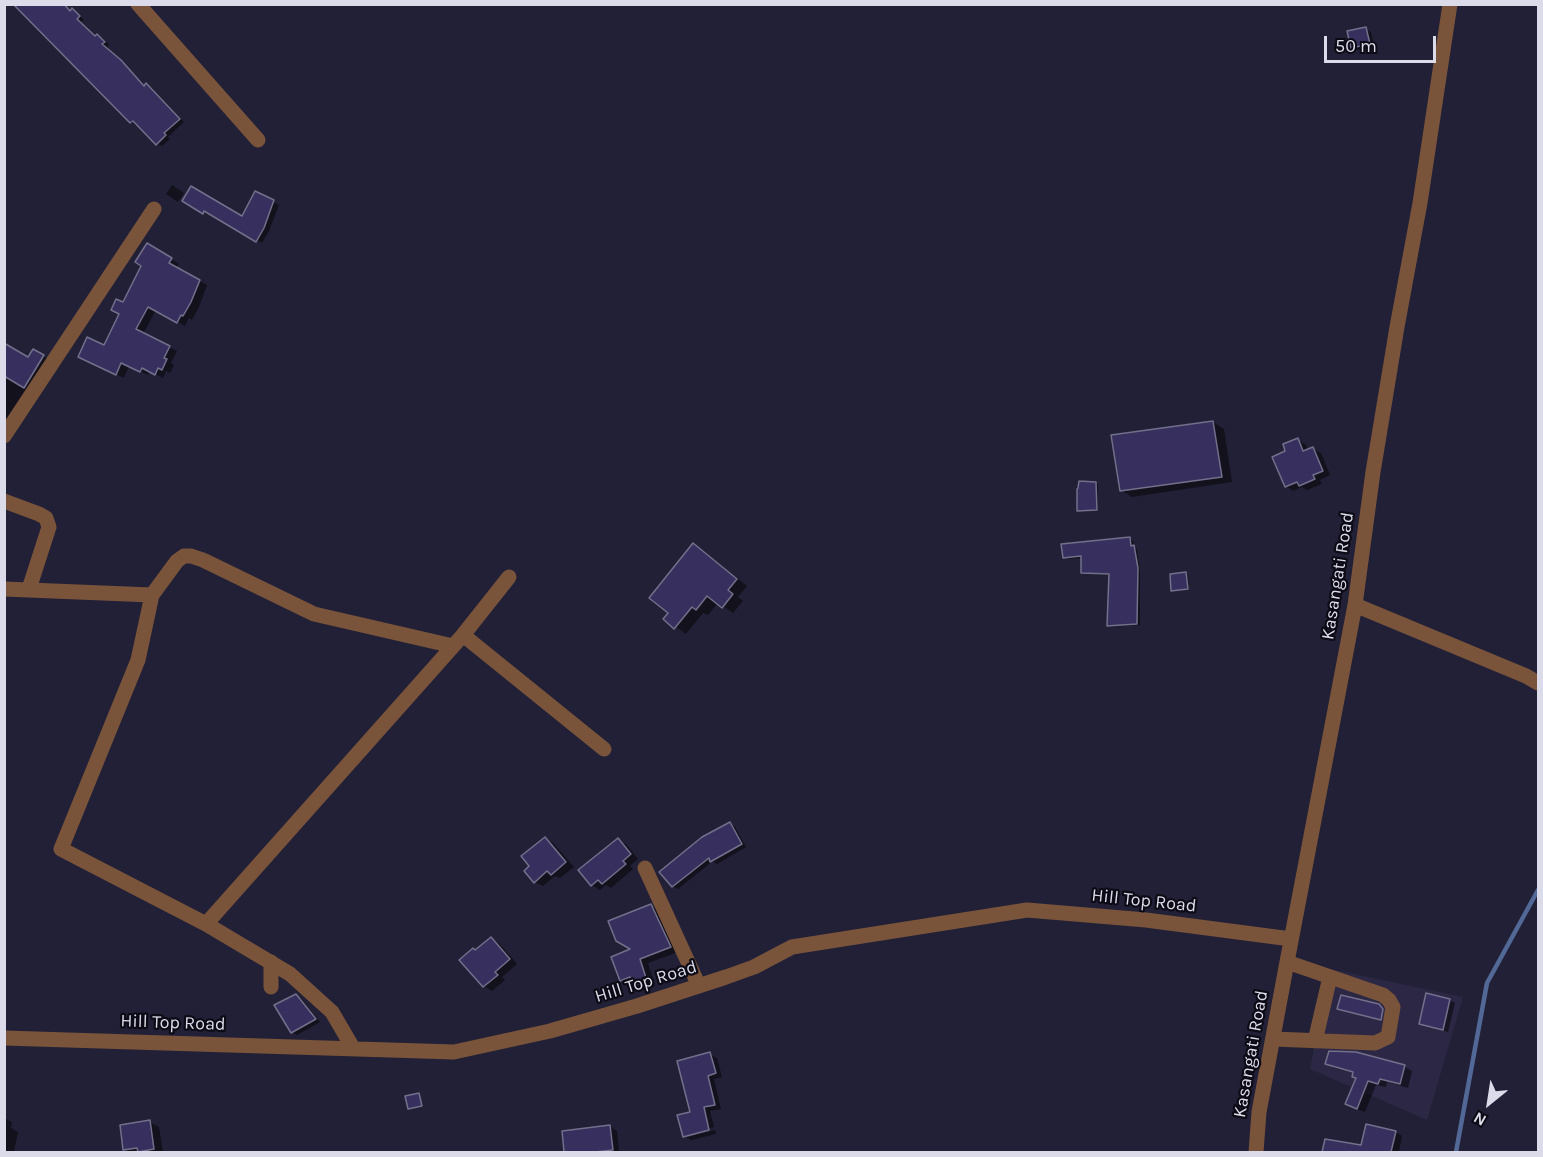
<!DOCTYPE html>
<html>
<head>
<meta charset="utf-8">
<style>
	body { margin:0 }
	#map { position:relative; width:1543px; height:1157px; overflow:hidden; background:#222036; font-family:Karla,sans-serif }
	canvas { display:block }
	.frame { position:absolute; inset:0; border:6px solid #dcdbea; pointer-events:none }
	.north { position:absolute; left:1459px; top:1073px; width:60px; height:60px; -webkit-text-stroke:4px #0c0b15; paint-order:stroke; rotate:210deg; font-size:16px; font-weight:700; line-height:24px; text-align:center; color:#dcdbea }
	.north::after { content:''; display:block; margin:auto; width:21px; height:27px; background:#dcdbea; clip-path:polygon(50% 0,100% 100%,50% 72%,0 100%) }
	.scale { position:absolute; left:1324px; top:36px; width:112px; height:27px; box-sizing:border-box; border:3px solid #dcdbea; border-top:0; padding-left:8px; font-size:18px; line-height:21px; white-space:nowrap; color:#dcdbea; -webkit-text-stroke:4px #0c0b15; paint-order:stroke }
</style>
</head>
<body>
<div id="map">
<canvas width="1543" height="1157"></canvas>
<div class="frame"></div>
<div class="north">N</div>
<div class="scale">50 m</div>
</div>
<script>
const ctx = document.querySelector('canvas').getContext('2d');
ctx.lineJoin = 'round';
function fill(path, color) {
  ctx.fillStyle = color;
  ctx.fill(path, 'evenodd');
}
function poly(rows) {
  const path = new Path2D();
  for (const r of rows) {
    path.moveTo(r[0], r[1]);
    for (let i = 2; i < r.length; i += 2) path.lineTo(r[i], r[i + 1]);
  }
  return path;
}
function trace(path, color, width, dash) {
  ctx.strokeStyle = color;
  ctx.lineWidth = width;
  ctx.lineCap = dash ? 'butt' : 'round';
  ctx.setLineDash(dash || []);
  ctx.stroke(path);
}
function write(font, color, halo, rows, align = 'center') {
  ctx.font = font + ' Karla,sans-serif';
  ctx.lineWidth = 4.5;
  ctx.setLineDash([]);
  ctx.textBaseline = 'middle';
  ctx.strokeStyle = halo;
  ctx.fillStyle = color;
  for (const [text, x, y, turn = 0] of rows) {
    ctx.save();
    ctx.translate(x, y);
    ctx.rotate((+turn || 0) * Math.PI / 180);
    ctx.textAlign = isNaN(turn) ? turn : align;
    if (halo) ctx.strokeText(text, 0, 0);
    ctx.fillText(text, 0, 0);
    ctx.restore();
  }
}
const built = poly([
	[1330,969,1463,997,1427,1120,1310,1069]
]);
const shadow = poly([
	[15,4,65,4,71,11,77,13,84,20,81,22,96,37,98,35,103,38,109,45,106,48,126,65,145,86,152,88,184,122,168,137,170,139,162,146,157,144,138,124,136,125,131,122],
	[1366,29,1371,32,1374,47,1357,50,1352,47],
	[172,185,184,193,178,202,166,194],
	[256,193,279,205,269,231,262,243,210,213,208,215,184,201,243,218],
	[148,245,179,264,176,268,207,285,199,307,192,320,189,318,185,326,156,310,143,334,177,351,171,363,174,365,170,373,166,371,163,378,150,371,148,375,129,366,124,378,87,361,105,347,143,265],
	[4,345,29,359,34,351,50,360,4,423],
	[1213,422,1224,429,1232,482,1132,497,1121,490],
	[1298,440,1306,445,1308,451,1313,449,1321,453,1330,475,1320,480,1322,484,1307,490,1302,487,1293,491,1286,486,1287,452],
	[1096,483,1098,484,1098,510,1078,510],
	[1130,539,1133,541,1134,547,1137,549,1140,570,1140,625,1111,627,1108,625,1110,575,1086,574,1082,572,1083,558,1068,559,1064,557],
	[693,545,704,552,747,586,738,597,743,601,733,613,718,603,708,615,703,613,686,634,665,619,670,612],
	[1186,574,1188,575,1189,589,1172,590],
	[730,824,735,827,746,847,717,864,713,861,678,889,673,886],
	[545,838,553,843,574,867,560,878,555,876,543,886,535,882,531,867],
	[618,840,626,844,638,859,630,866,633,869,611,888,606,885,600,890,592,885],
	[650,905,659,910,678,952,648,963,655,986,643,990,634,983,630,985,621,980],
	[491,938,499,943,517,964,502,977,505,980,492,991,484,986,476,951],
	[296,995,301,998,320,1022,297,1035,292,1032],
	[1450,1000,1455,1003,1448,1032,1420,1023],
	[1356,1053,1405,1067,1412,1071,1408,1088,1387,1082,1386,1087,1376,1085,1365,1112,1354,1108,1357,1078,1354,1073,1334,1068,1327,1063],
	[710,1054,717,1058,722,1077,714,1079,721,1109,710,1111,714,1127,688,1134,688,1137,715,1130,716,1134,691,1140,684,1136],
	[418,1094,423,1107,409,1108],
	[4,1115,6,1119,12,1122,11,1128,18,1132,14,1152,4,1152],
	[150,1122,159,1127,163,1152,129,1152,125,1149],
	[609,1126,617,1131,619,1152,568,1152,565,1151],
	[1395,1132,1402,1136,1399,1152,1324,1152,1326,1141,1362,1147]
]);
const stream = poly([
	[1456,1152,1487,983,1538,890]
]);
const building = poly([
	[13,4,64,4,70,11,72,8,80,16,77,19,95,36,97,34,105,42,102,44,121,60,144,86,146,83,180,119,164,133,166,135,156,145,133,121,130,123,13,4],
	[1366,27,1370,44,1351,48,1347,31,1366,27],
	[191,186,242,216,255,191,274,200,264,228,256,242,204,211,203,214,182,201,191,186],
	[147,243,172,258,169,263,200,280,191,302,183,316,181,315,177,323,148,307,136,329,170,346,164,358,167,359,162,370,158,368,155,375,142,368,140,372,121,363,116,375,78,357,87,337,104,345,119,314,111,310,116,299,123,302,141,266,135,262,147,243],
	[4,343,28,357,33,349,44,355,24,388,4,376,4,343],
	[1213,421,1222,477,1120,491,1111,435,1213,421],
	[1298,438,1303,451,1313,447,1323,471,1313,475,1315,479,1299,486,1297,482,1285,487,1272,457,1285,451,1283,444,1298,438],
	[1079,481,1096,482,1097,510,1077,511,1077,489,1078,488,1079,481],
	[1130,537,1131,546,1134,545,1138,568,1137,624,1107,626,1109,574,1081,573,1081,556,1063,558,1061,544,1130,537],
	[693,543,737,579,728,590,733,594,722,608,707,596,696,610,692,607,674,629,663,619,668,613,649,598,693,543],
	[1186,572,1188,589,1171,591,1170,574,1186,572],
	[730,822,742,844,710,862,709,858,672,887,659,872,702,837,730,822],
	[545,837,566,862,551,875,547,871,534,883,524,871,529,866,521,856,545,837],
	[618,838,631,854,623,861,626,864,602,884,598,880,591,886,578,870,618,838],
	[651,904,671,947,640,959,647,981,634,986,630,977,620,981,611,957,630,949,616,941,608,921,651,904],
	[491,937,510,959,495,972,498,975,483,987,459,960,473,948,475,950,491,937],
	[1426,993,1450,999,1443,1030,1419,1024,1426,993],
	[296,994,316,1019,291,1033,274,1005,296,994],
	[1341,995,1379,1004,1383,1009,1381,1020,1337,1009,1341,995],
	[1329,1051,1356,1052,1405,1065,1400,1084,1380,1079,1378,1084,1368,1081,1357,1109,1345,1104,1356,1078,1352,1077,1353,1072,1325,1064,1329,1051],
	[710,1052,716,1073,708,1076,715,1105,704,1107,709,1130,683,1137,677,1115,690,1112,677,1061,710,1052],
	[419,1093,422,1106,408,1109,405,1096,419,1093],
	[150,1120,154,1149,138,1152,137,1148,123,1150,120,1125,150,1120],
	[1366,1124,1396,1131,1391,1152,1322,1152,1325,1139,1361,1145,1366,1124],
	[610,1125,613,1150,595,1152,564,1152,562,1131,610,1125]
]);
const minor = poly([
	[138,4,258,140],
	[4,436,154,209],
	[4,501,39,514,46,518,49,527,29,589],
	[4,589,152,595,177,561,184,556,191,556,203,560,314,614,453,646],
	[152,595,138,660,61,849,206,924,290,974,332,1012,353,1048],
	[1355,605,1526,676,1538,683],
	[463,635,604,749],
	[645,868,699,986],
	[206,924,463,635,509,577],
	[271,962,271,987],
	[4,1038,454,1052,550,1031,637,1006,726,977,754,967,792,947,1027,910,1146,920,1291,939],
	[1273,1039,1375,1043,1388,1037,1393,1007,1389,1000,1383,995,1287,962],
	[1315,1041,1330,977],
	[1256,1152,1259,1112,1287,962,1355,605,1373,472,1397,327,1420,203,1450,4]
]);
const streetNames = [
	["Kasangati Road",1338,576,-81],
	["Hill Top Road",1144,901,6],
	["Hill Top Road",646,982,-17],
	["Hill Top Road",173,1023,2],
	["Kasangati Road",1251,1054,-80]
];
fill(built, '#2b2744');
fill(shadow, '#0007');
trace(stream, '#526896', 4.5);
fill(building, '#37305e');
trace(building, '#72708b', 1.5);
trace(minor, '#79543b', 15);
write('18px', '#dcdbea', '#0c0b15', streetNames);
</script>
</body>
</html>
